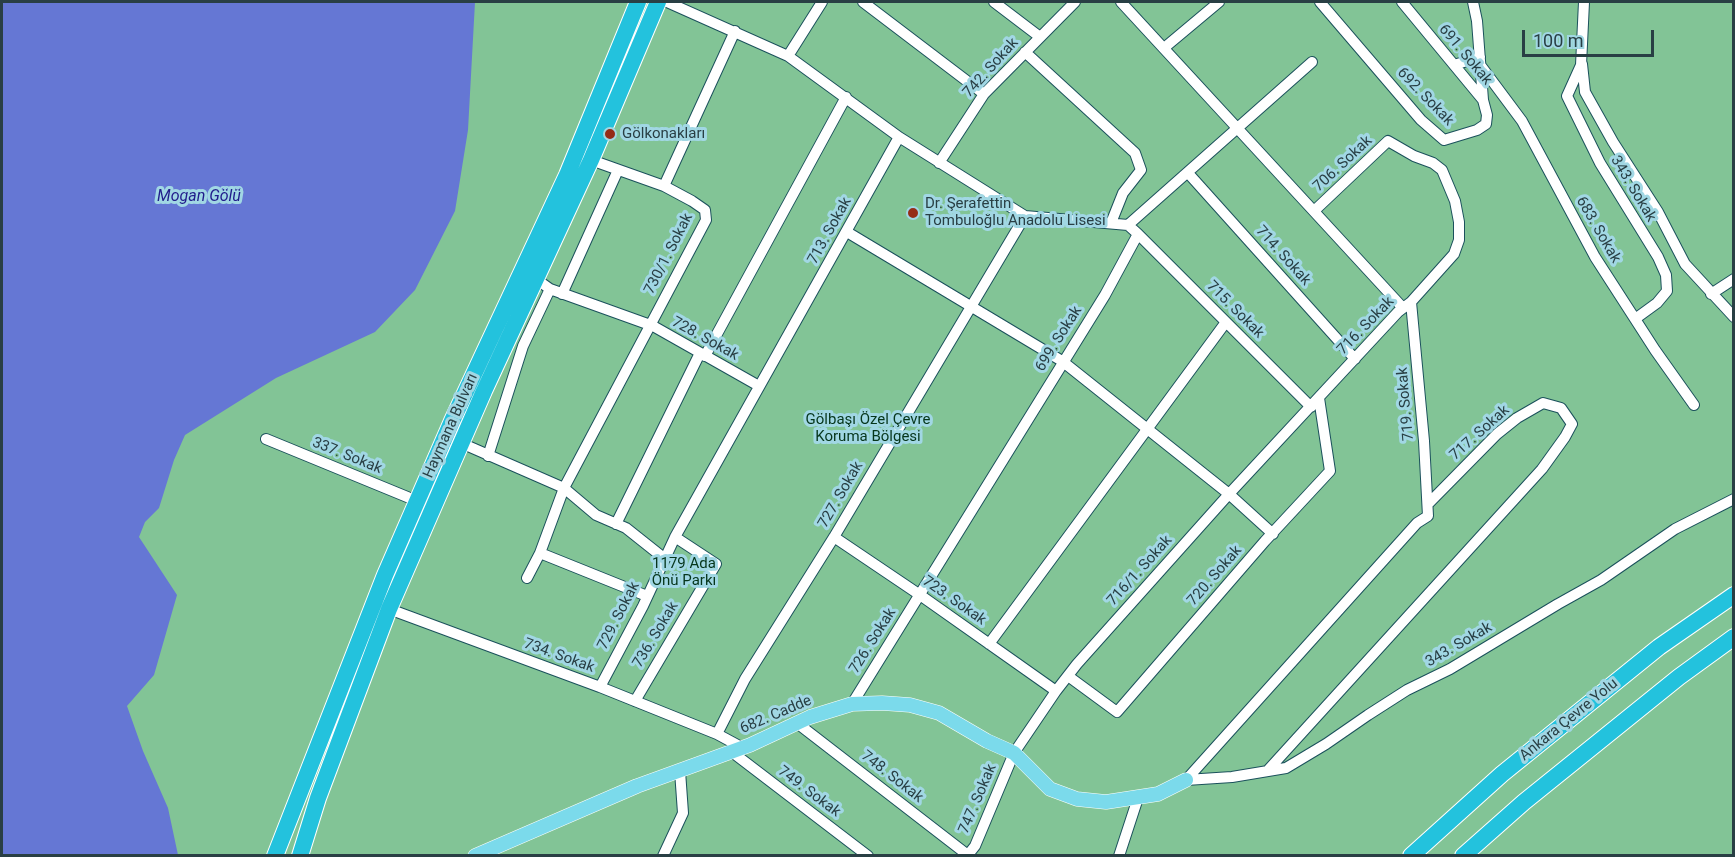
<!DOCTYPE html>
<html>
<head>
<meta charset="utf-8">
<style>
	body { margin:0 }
	#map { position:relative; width:1735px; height:857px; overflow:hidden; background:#a1d7e4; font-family:Roboto,sans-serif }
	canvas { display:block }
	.frame { position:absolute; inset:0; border:3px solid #293f44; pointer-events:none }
	.scale { position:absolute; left:1522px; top:30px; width:132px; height:27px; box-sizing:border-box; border:3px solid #293f44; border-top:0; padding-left:8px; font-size:18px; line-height:21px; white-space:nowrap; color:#293f44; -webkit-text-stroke:4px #a1d7e4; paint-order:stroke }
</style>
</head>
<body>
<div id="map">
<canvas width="1735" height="857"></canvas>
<div class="frame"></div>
<div class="scale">100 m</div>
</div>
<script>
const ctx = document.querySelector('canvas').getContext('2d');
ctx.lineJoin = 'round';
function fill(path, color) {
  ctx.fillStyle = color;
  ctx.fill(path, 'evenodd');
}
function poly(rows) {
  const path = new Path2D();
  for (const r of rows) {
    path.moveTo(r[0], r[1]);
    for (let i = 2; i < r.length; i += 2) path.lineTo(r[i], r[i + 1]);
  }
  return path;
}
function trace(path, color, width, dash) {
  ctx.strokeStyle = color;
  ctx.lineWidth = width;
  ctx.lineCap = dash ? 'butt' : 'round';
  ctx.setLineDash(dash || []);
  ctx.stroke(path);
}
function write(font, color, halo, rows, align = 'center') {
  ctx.font = font + ' Roboto,sans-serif';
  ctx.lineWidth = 6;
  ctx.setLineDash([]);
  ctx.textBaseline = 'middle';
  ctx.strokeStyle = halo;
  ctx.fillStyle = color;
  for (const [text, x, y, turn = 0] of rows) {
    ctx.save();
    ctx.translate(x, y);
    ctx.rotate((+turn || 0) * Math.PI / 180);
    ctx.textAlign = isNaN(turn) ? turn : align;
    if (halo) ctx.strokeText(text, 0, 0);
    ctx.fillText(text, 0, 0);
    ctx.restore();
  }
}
const green = poly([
	[2,2,1733,2,1733,855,2,856]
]);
const water = poly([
	[2,2,475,2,468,130,455,211,415,290,375,332,276,378,185,435,174,460,159,508,145,522,139,537,177,595,154,675,127,706,143,751,168,808,178,855,2,855]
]);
const minor = poly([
	[667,2,788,56,899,137],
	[863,2,984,94],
	[994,2,1040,37],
	[1121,2,1403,308],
	[1320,2,1421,120,1444,140,1477,130,1486,124,1487,115,1483,100,1477,21,1473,2],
	[1402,2,1483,100],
	[1584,2,1581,65,1567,96,1600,163,1658,257,1666,275,1667,291,1657,303,1635,319],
	[1164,48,1219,2],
	[1025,52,1135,153,1141,170,1123,193,1111,223],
	[788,56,822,2],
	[1582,64,1585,92,1613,142,1658,212,1685,264,1734,317],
	[1454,65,1480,57],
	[1481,66,1522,121,1595,257,1655,350,1694,405],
	[939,163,984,94,1075,2],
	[1188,173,1355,359],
	[664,186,735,31],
	[847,232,1062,361,1229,494,1273,534],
	[1138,234,1311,407],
	[536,279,550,289,653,326,759,386],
	[562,294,618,170],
	[1711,294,1734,279],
	[705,356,846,97],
	[266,439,417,501],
	[461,443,564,488,596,515,626,528,665,559],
	[488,456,523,346,550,289],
	[616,524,700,353],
	[834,537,920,595,1056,691],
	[540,553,647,596],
	[527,578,540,553,564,488,706,220,705,210,692,201,664,186,591,160],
	[389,609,600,687,717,734],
	[989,644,1226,322],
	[1068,676,1117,712,1265,541,1330,471,1319,398],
	[600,687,643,606,675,537,899,137,1025,216,1128,225],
	[635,701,716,564,675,537],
	[852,704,1105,295,1138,234,1128,225,1312,62],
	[797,723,969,856],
	[743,748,717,734,745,679,834,537,1025,216],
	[732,752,868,856],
	[1269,769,1542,469,1565,437,1572,424,1561,408,1543,403,1517,418,1497,434,1428,504],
	[1186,780,1232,777,1286,768,1326,744,1368,715,1407,690,1450,669,1558,604,1601,580,1675,529,1734,499],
	[1186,780,1417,523,1428,516,1424,441,1411,302],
	[663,856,683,813,680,771],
	[967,856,975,846,1014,753,1056,691,1077,664,1229,494,1398,312,1411,302,1454,254,1459,240,1459,222,1455,201,1442,170,1433,163,1414,156,1388,141,1314,211],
	[1119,856,1138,798]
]);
const major = poly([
	[475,856,637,786,750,745,810,717,852,704,882,703,910,705,939,713,987,741,1014,753,1050,789,1077,799,1106,802,1158,794,1186,780]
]);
const highway = poly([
	[275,856,385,575,452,421,567,175,638,2],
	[300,856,318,798,389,609,484,391,591,160,658,2],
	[1411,856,1502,774,1659,647,1734,595],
	[1463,856,1524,802,1679,677,1734,637]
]);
const markers = [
	[610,134,6,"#952c17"],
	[913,213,6,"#952c17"]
];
const streetNames = [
	["691. Sokak",1465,55,50],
	["742. Sokak",991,68,-48],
	["692. Sokak",1425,97,46],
	["706. Sokak",1343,164,-43],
	["343. Sokak",1633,189,59],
	["683. Sokak",1598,230,60],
	["713. Sokak",830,231,-61],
	["730/1. Sokak",669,254,-63],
	["714. Sokak",1283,256,48],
	["715. Sokak",1235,310,45],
	["716. Sokak",1366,326,-46],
	["728. Sokak",705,339,29],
	["699. Sokak",1059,339,-58],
	["719. Sokak",1406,404,-95],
	["Haymana Bulvarı",451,426,-66],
	["717. Sokak",1480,433,-42],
	["337. Sokak",347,456,22],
	["727. Sokak",841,495,-60],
	["716/1. Sokak",1140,571,-48],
	["720. Sokak",1215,576,-49],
	["723. Sokak",954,601,35],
	["729. Sokak",619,616,-63],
	["736. Sokak",656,635,-59],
	["726. Sokak",873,641,-58],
	["343. Sokak",1459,645,-30],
	["734. Sokak",559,656,20],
	["682. Cadde",776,715,-23],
	["Ankara Çevre Yolu",1569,720,-39],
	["748. Sokak",892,777,38],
	["749. Sokak",809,792,37],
	["747. Sokak",978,799,-67]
];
const poiNames = [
	["Gölkonakları",622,134],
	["Dr. Şerafettin",925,204],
	["Tombuloğlu Anadolu Lisesi",925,221]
];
const parkNames = [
	["Gölbaşı Özel Çevre",868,420],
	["Koruma Bölgesi",868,437],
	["1179 Ada",684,564],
	["Önü Parkı",684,581]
];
const waterNames = [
	["Mogan Gölü",199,197]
];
fill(green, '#82c496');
fill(water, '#6577d4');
trace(minor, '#1b515c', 12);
trace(major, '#fff', 15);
trace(highway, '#fff', 18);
trace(minor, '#fff', 10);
trace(major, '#7bdaeb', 14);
trace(highway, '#23c2dd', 16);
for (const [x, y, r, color] of markers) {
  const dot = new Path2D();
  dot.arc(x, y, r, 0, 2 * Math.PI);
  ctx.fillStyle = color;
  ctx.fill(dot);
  trace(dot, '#a1d7e4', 2);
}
write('15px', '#293f44', '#a1d7e4', streetNames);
write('15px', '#293f44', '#a1d7e4', poiNames, 'left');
write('15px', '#06361b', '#a1d7e4', parkNames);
write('italic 16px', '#211c8b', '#a1d7e4', waterNames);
</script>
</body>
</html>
